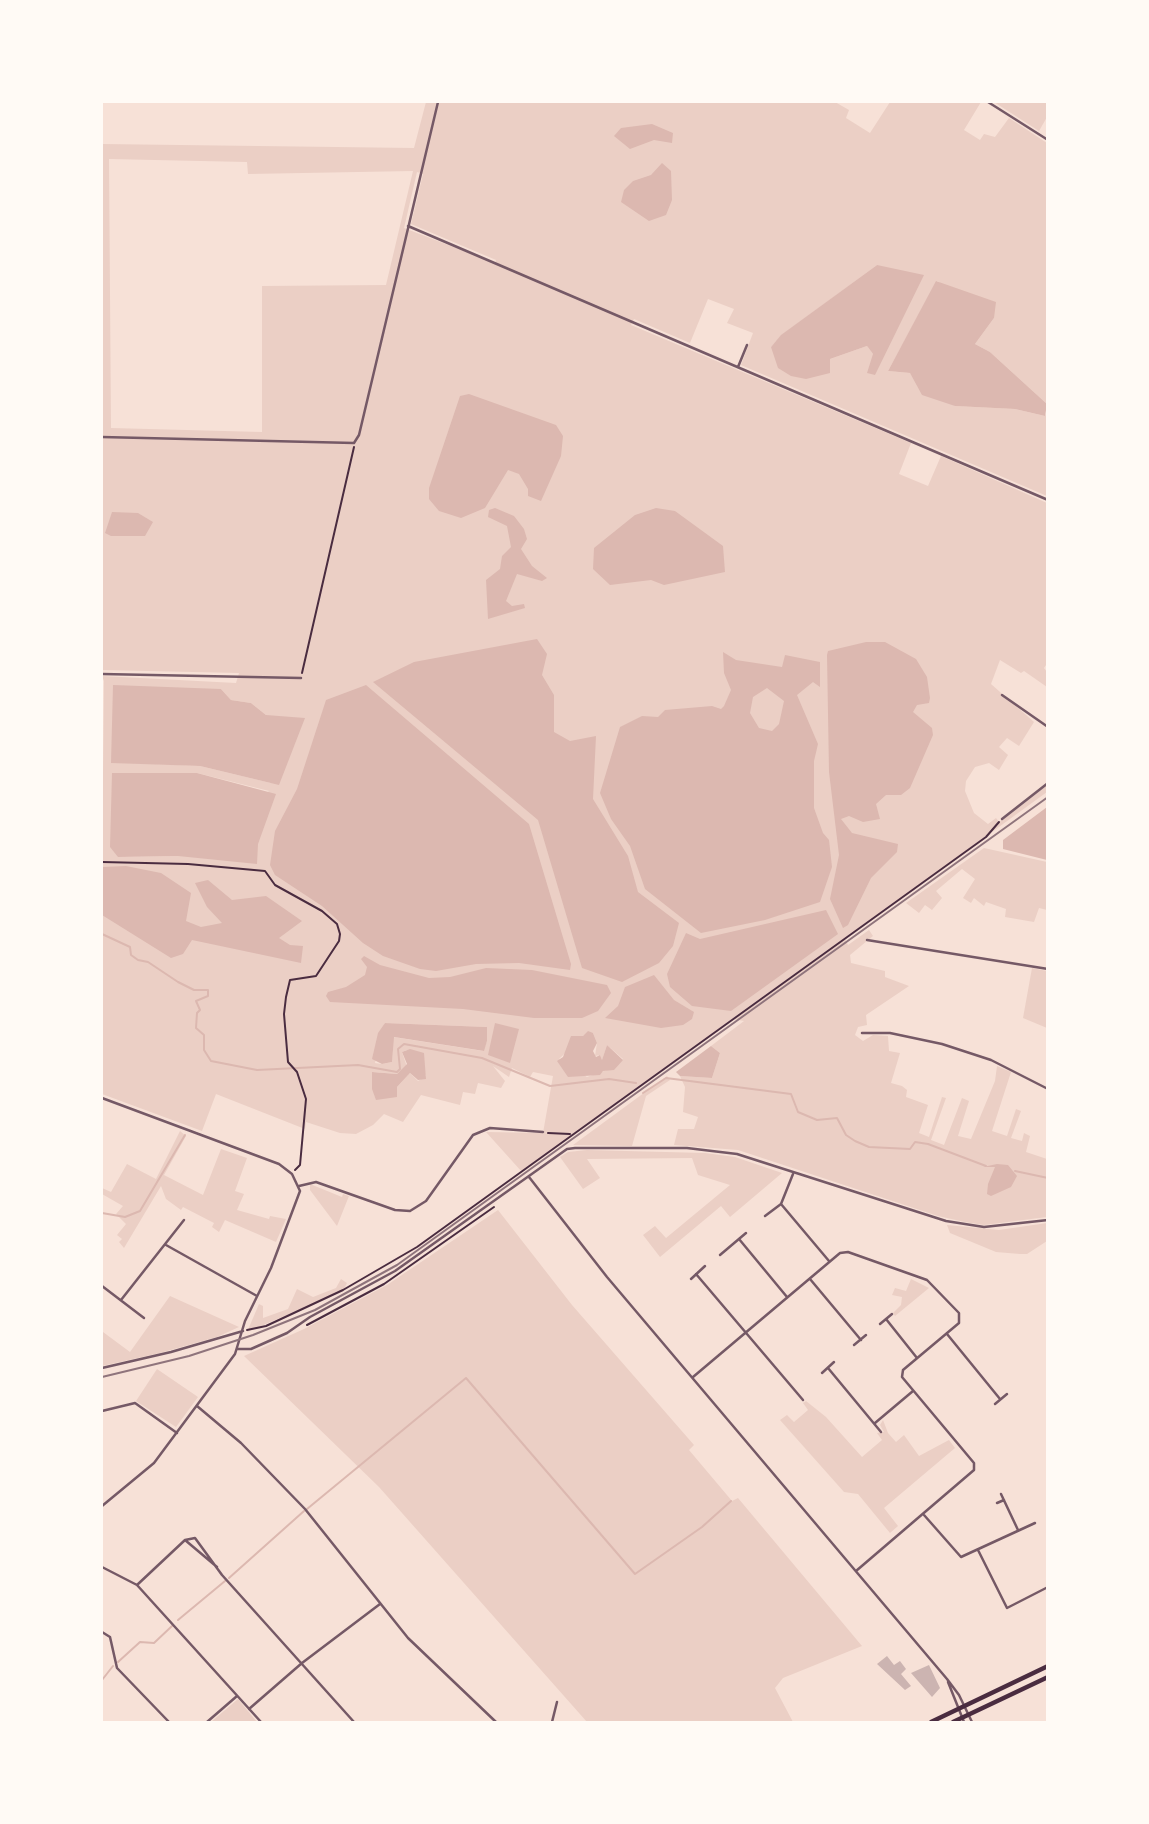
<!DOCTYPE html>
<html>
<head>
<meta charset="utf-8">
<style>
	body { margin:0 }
	#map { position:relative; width:1149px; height:1824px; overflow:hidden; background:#f7e1d7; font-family:Quicksand,sans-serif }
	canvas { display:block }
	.frame { position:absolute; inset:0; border:103px solid #fffaf5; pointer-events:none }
</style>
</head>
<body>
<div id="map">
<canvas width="1149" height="1824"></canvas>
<div class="frame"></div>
</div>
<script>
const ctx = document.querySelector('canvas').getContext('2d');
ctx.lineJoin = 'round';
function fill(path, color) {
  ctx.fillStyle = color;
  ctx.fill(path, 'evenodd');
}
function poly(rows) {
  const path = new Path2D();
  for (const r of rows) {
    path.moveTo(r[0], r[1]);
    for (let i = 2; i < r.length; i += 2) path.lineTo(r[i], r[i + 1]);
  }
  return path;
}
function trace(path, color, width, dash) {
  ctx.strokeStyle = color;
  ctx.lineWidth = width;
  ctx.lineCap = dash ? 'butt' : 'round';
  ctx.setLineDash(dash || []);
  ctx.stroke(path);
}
const green = poly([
	[426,102,835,102,849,110,846,118,870,133,890,102,981,102,964,130,980,140,984,134,995,137,1009,118,1047,143,1047,404,990,352,975,344,994,318,937,281,888,371,910,373,955,406,1015,409,1045,416,1047,411,1047,496,741,365,753,333,727,323,734,309,708,299,690,343,634,319,631,325,911,443,899,474,928,486,941,456,1047,503,1048,662,1044,668,1047,672,1047,687,1024,671,1021,673,1000,660,991,684,1034,722,1019,746,1007,738,999,747,1008,755,999,770,989,763,975,767,966,781,965,791,974,813,988,824,996,818,999,822,1047,785,1047,792,845,939,848,945,869,930,873,936,850,955,851,963,885,971,885,977,909,986,866,1015,867,1025,858,1027,855,1035,863,1041,873,1035,888,1036,889,1051,900,1053,891,1083,902,1086,907,1090,906,1097,928,1105,919,1133,929,1137,942,1097,946,1098,931,1140,944,1145,962,1098,969,1101,958,1136,971,1139,995,1081,997,1066,1011,1072,992,1131,1007,1136,1016,1109,1021,1111,1011,1138,1022,1141,1024,1133,1030,1136,1026,1152,1047,1159,1047,1217,984,1225,965,1222,938,1216,738,1150,674,1145,678,1129,694,1129,698,1117,683,1112,685,1087,680,1076,712,1078,720,1053,711,1046,744,1021,733,1019,522,1172,486,1132,543,1133,553,1076,533,1072,530,1077,512,1068,509,1077,493,1066,505,1081,501,1088,478,1083,475,1094,463,1092,460,1105,421,1095,403,1122,384,1114,373,1125,356,1134,340,1133,306,1122,305,1129,216,1094,202,1131,102,1094,102,870,119,867,102,867,104,681,102,676,236,683,239,673,102,670,102,144,414,148],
	[109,159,247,162,248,174,413,171,386,285,262,286,262,432,111,428],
	[417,172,423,174,411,224,496,260,495,263,404,228],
	[877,265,875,375,873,354,867,346,830,359,771,347,782,335],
	[221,689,231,700,251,703,266,715,271,783,200,766,111,762],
	[197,773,269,791,178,856,118,857],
	[385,1023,487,1027,487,1041,483,1051,393,1037,392,1062,382,1064,375,1063],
	[593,1033,597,1043,595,1056,600,1055,602,1061,607,1045,623,1059,615,1067,587,1077,559,1059,583,1036],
	[407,1050,424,1058,423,1070,426,1076,418,1081,410,1073,397,1087,373,1072,397,1074,407,1067,402,1052],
	[994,102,1047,102,1047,117,1039,131],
	[984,848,1047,862,1047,910,1039,908,1034,922,1005,917,1006,909,986,902,984,906,974,898,971,903,963,898,975,879,962,869,936,891,942,898,932,910,925,905,919,913,906,903],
	[1032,968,1047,971,1047,1028,1023,1018],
	[667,1076,670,1080,646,1096,632,1146,573,1145],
	[180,1131,186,1136,164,1175,203,1195,221,1149,247,1158,235,1191,244,1194,237,1210,269,1219,270,1216,286,1219,276,1242,225,1220,219,1232,212,1227,214,1223,183,1207,181,1210,166,1199,161,1186,124,1248,119,1242,122,1239,117,1235,126,1224,116,1214,123,1206,102,1194,102,1188,111,1192,127,1164,156,1179],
	[587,1150,705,1153,735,1157,782,1173,730,1217,721,1206,660,1257,643,1235,655,1226,666,1238,730,1185,698,1175,692,1158,587,1159,600,1178,583,1189,560,1157,568,1152],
	[310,1184,342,1197,343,1194,349,1196,337,1226,310,1190],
	[498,1210,572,1305,694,1445,689,1450,732,1501,738,1498,862,1646,783,1678,775,1688,793,1722,587,1722,379,1487,244,1356,304,1329,387,1285],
	[1047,1223,1047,1241,1027,1254,1020,1254,996,1252,950,1233,947,1225,999,1230],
	[341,1279,347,1283,343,1291,247,1332,259,1304,263,1306,263,1318,288,1309,297,1289,313,1297,336,1288],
	[911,1279,929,1288,895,1316,893,1313,901,1305,902,1297,892,1295,895,1288,906,1291],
	[170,1296,239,1327,217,1337,160,1353,102,1366,103,1332,130,1352],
	[157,1369,198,1397,176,1427,136,1401],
	[806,1401,826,1417,862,1457,882,1440,877,1433,884,1432,880,1425,883,1420,888,1433,896,1442,904,1435,919,1456,949,1440,955,1448,884,1508,898,1526,890,1533,858,1494,844,1492,780,1420,787,1415,794,1422,808,1410,803,1403],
	[238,1699,257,1722,211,1722]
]);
const water = poly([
	[652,124,673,133,672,143,654,140,630,149,614,136,621,128],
	[662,163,671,171,672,200,666,215,649,221,621,202,624,190,633,181,651,175],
	[877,265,924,275,875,375,867,373,873,354,867,346,830,359,830,373,806,379,791,376,778,368,771,347,781,335],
	[936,281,996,302,994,318,975,344,990,352,1047,404,1045,416,1015,409,955,406,922,395,910,373,888,371],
	[469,394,556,425,563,436,561,456,541,501,528,496,528,489,519,474,508,470,485,508,461,518,439,511,429,499,429,488,460,396],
	[495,508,514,516,524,529,527,539,521,549,532,566,547,578,542,581,517,574,506,601,512,606,524,604,525,608,488,619,486,580,500,569,502,556,511,547,507,526,488,517,489,510],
	[656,508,675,511,723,546,725,572,664,585,651,580,610,585,593,569,594,548,635,515],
	[112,512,138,513,153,522,145,536,111,536,105,533],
	[537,639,547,654,542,675,554,695,554,732,570,741,596,736,593,799,628,856,638,892,679,923,673,946,659,963,622,982,582,968,538,820,373,682,414,662],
	[866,642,885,642,916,659,927,677,930,698,929,703,917,705,913,712,932,728,933,735,910,788,901,795,886,795,876,804,880,819,863,822,849,816,841,819,852,833,898,844,897,852,871,878,848,925,843,928,830,899,839,855,829,772,827,655,828,651],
	[723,652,736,660,782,667,785,655,820,662,820,687,813,682,797,695,818,744,814,761,814,808,823,833,829,840,832,867,820,902,765,920,701,933,645,889,630,846,611,819,600,793,620,727,642,716,658,717,665,710,712,706,721,709,724,706,731,690,724,673],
	[767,688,784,701,779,724,772,731,759,728,750,713,753,697],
	[113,685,221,689,231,700,251,703,266,715,305,718,279,785,200,766,111,763],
	[366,685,529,824,571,964,570,970,519,963,476,964,436,971,420,969,383,956,363,943,322,906,275,875,270,865,275,831,297,789,326,700],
	[112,773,197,773,276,794,258,844,257,864,178,856,118,857,110,847],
	[1047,807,1047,860,1003,849,1003,840],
	[126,866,161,873,191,893,186,921,201,927,222,923,207,907,195,883,208,880,232,900,266,896,302,921,279,938,290,945,303,946,301,963,192,940,183,954,171,958,102,915,102,867],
	[826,910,838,934,731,1011,692,1006,670,987,667,974,686,933,700,939],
	[364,956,380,965,429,978,450,977,486,968,532,970,607,985,611,993,598,1011,582,1018,534,1018,463,1009,330,1002,326,996,328,992,346,987,365,975,367,967,361,959],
	[654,975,674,1000,694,1012,692,1019,683,1025,661,1028,605,1018,618,1006,625,987],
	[385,1023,487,1027,487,1041,484,1051,394,1037,392,1062,382,1064,372,1059,378,1033],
	[495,1023,519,1029,510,1063,488,1055],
	[588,1031,593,1033,597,1043,593,1051,596,1057,600,1055,602,1060,607,1045,623,1060,614,1070,603,1071,600,1075,568,1077,557,1061,563,1057,571,1036,583,1036],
	[711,1046,720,1053,712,1078,680,1076,676,1072],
	[410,1049,424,1053,426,1079,418,1080,410,1073,397,1087,397,1097,376,1100,372,1089,372,1072,397,1074,407,1064,402,1052],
	[997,1164,1008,1165,1017,1176,1011,1187,991,1196,987,1194,988,1184,995,1167,983,1167]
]);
const stream = poly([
	[102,934,130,947,131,955,138,960,148,962,178,982,194,990,208,990,208,996,196,1001,200,1010,197,1013,196,1028,204,1035,204,1050,211,1061,257,1070,358,1065,397,1072,400,1069,398,1049,404,1044,482,1058,550,1086,609,1079,636,1083],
	[643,1093,666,1078,791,1094,798,1112,817,1120,837,1118,846,1135,855,1141,869,1147,910,1149,915,1142,928,1144,986,1166],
	[1015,1171,1048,1178],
	[102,1213,125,1217,140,1211,185,1135],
	[307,1509,466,1378,635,1574,702,1527,731,1501],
	[229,1578,304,1511],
	[178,1620,225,1581],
	[118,1662,140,1642,154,1643,172,1626],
	[102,1680,113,1666]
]);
const building = poly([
	[887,1656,894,1665,900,1661,906,1669,901,1674,911,1686,905,1690,877,1664],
	[929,1665,940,1688,932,1697,911,1673]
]);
const path = poly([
	[302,673,354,447],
	[102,862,188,864,265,871,275,885,322,911,337,924,340,934,339,941,316,976,290,980,286,997,284,1014,288,1062,297,1072,306,1099,300,1165,295,1170],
	[548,1133,570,1134],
	[307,1325,384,1284,494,1207],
	[247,1330,266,1326,343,1290,417,1247,986,837,999,822]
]);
const minor = poly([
	[988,102,1048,140],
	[408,226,1048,500],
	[738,367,747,345],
	[102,437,354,443,359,435,438,102],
	[102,674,301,678],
	[1002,695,1048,727],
	[1002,819,1048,783],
	[867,940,1048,969],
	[862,1033,890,1033,942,1044,991,1060,1048,1089],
	[102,1098,279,1164,292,1174,300,1191,271,1268,245,1321,235,1354,154,1463,102,1506],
	[529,1177,607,1277,947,1679,959,1695,972,1722],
	[299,1186,316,1182,395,1210,410,1211,426,1201,473,1135,490,1128,543,1132],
	[781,1204,829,1261],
	[765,1216,781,1204,793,1174],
	[739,1239,787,1297],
	[166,1245,257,1296],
	[720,1255,746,1233],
	[696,1274,803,1400],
	[691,1279,705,1266],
	[810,1279,861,1340],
	[102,1286,144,1318],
	[121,1300,184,1220],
	[886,1319,917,1358],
	[880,1324,892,1314],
	[947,1334,1000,1399],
	[854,1345,866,1335],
	[238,1349,251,1349,287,1333,310,1317,395,1271,567,1149,575,1148,687,1148,737,1154,946,1221,984,1227,1048,1220],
	[102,1368,171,1352,243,1331],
	[828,1368,881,1432],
	[822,1373,834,1362],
	[693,1377,840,1253,848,1252,927,1280,959,1313,959,1323,903,1370,902,1377,974,1463,974,1470,856,1571],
	[995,1404,1007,1394],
	[197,1406,241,1443,305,1509,408,1638,496,1722],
	[102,1411,135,1403,177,1433],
	[875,1423,913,1391],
	[1001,1494,1018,1530],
	[997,1503,1004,1500],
	[924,1515,961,1557,1035,1523],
	[185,1540,217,1567],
	[978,1550,1007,1608,1048,1587],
	[102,1567,137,1585,261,1722],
	[137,1585,185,1540,195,1538,222,1575,354,1722],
	[102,1632,110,1637,117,1668,169,1722],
	[948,1682,964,1722],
	[249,1709,302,1663,380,1604],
	[207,1722,237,1696],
	[552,1722,557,1702]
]);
const primary = poly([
	[931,1722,1048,1666],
	[953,1722,1048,1677]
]);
const rail = poly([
	[102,1377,189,1356,253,1335,315,1310,397,1265,1048,797]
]);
fill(green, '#ebcfc5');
fill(water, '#dcb8b0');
trace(stream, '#dcb8b0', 2);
fill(building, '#ccb4b1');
trace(path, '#4a2c40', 2);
trace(minor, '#755966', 2.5);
trace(primary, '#4a2c40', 4.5);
trace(rail, '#8f747c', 2);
</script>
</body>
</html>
